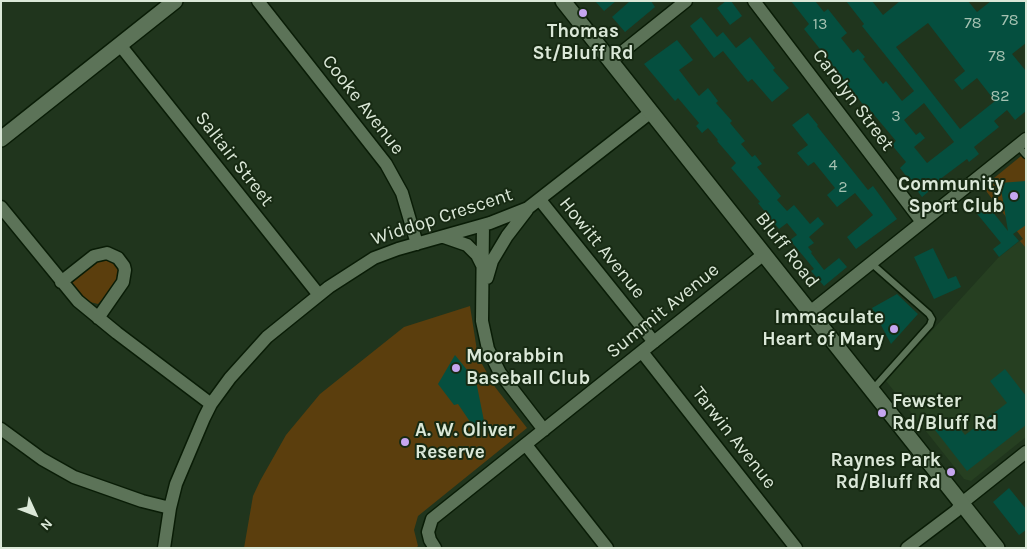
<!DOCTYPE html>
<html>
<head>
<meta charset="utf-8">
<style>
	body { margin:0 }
	#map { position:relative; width:1027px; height:549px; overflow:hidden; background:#20351d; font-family:Karla,sans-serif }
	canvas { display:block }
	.frame { position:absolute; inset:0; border:2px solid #dbe8d8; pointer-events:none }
	.north { position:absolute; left:10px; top:489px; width:50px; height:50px; -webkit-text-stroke:4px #172a13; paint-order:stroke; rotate:133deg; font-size:14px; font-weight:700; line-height:20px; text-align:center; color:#dbe8d8 }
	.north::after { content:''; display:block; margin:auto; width:18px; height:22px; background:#dbe8d8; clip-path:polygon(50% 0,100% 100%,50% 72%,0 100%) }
</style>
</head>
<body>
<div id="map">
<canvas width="1027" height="549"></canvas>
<div class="frame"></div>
<div class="north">N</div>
</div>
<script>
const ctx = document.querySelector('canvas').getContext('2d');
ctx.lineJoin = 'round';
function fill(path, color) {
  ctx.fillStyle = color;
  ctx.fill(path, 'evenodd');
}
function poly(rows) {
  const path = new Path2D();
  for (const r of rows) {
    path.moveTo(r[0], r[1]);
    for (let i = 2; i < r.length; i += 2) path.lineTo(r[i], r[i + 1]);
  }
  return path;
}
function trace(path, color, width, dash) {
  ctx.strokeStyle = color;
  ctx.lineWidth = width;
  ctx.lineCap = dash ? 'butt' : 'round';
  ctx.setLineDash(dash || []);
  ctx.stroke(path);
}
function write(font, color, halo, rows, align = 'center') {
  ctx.font = font + ' Karla,sans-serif';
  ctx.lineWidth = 4;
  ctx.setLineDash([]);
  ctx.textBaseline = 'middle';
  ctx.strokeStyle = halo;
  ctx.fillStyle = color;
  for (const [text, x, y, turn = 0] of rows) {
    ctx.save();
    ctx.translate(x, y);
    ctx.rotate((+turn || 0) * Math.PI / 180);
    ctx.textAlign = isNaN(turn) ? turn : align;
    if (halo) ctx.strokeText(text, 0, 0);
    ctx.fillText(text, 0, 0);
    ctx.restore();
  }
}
const built = poly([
	[1022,239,1026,244,1026,437,971,481,964,479,886,381,998,258]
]);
const green = poly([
	[1026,152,1026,248,1020,241,1023,239,983,187],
	[109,258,119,264,120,276,110,291,98,304,86,301,71,284,97,260],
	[470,306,478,357,495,387,527,428,418,516,414,530,418,546,416,548,244,548,253,496,260,481,286,435,320,394,404,327]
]);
const building = poly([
	[595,1,616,1,604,11],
	[630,1,651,1,655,7,625,32,612,17],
	[726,1,731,1,742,16,730,25,717,8],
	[791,1,815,1,824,12,828,9,847,33,841,38,853,53,858,49,865,57,863,59,883,84,886,81,902,101,914,91,862,26,864,24,846,1,872,1,883,15,900,1,968,1,977,12,991,1,1026,1,1026,43,1012,54,1026,71,1026,111,1015,120,1007,110,994,121,999,127,974,147,979,154,969,162,967,159,939,180,940,182,922,197,900,168,906,162,891,144,896,141,870,110,868,111,816,44,804,29,809,24],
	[928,23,965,71,954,80,962,90,977,78,995,101,960,129,896,47],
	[924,103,954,142,927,163,914,147,925,138,920,132,916,135,904,120],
	[701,17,717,37,723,32,736,48,750,37,775,68,773,70,789,88,772,102,752,79,748,82,723,51,714,58,690,26],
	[677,40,693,60,679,70,699,96,708,88,718,101,716,103,732,121,730,123,745,141,741,144,752,157,755,155,762,164,757,167,781,196,777,200,787,211,794,205,810,224,818,217,824,224,809,237,814,243,808,247,812,252,811,253,824,270,839,258,847,267,824,286,811,271,814,269,790,240,797,235,787,223,779,229,758,203,760,202,731,168,736,163,717,141,718,140,708,128,702,133,696,126,699,123,678,98,675,101,644,64],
	[808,113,818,125,817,126,868,190,873,186,897,219,856,249,847,237,873,215,855,193,837,207,827,195,835,188,814,162,808,166,797,153,808,145,792,125],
	[1026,181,1026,225,1013,234,1019,241,999,257,993,249,1001,243,974,210,984,201,1008,231,1000,183],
	[933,248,948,279,956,276,961,287,934,299,914,257],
	[897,294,918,314,891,344,872,308],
	[455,355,476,381,485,426,477,432,458,404,454,405,438,384],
	[1005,369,1026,396,1026,425,967,471,935,430,951,417,965,435,1007,403,990,381],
	[1009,488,1026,509,1026,530,1019,535,993,502]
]);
const lane = poly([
	[1018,146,1026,155],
	[871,263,929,314,932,319,930,325,872,390]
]);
const street = poly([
	[258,1,386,164,402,193,417,244],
	[754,1,922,222],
	[120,45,319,295],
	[611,61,686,1],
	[540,200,654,342],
	[1,207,78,301,117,333,211,404],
	[483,225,482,321,488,349,500,373,544,430],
	[444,237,467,245,477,255,482,265],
	[487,278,492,261,507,236,527,210],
	[61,282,94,256,107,253,118,258,124,266,125,270,123,282,98,318],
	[810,312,1026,139],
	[642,352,796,548],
	[1,429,42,459,74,477,142,501,170,508],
	[526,445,607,548],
	[164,548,170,508,176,484,204,418,211,404,230,378,267,337,329,287,374,258,398,249,490,223,528,208,651,112],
	[435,548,430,540,428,532,432,519,764,254],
	[907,548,956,511,962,503,1026,452]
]);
const secondary = poly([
	[563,1,997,548],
	[1,139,175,1]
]);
const markers = [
	[583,13,5,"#c6a6f0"],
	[1014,196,5,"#c6a6f0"],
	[894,329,5,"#c6a6f0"],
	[456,368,5,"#c6a6f0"],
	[882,413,5,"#c6a6f0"],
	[405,442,5,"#c6a6f0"],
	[951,472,5,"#c6a6f0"]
];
const numberNames = [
	["78",1010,20],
	["78",973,23],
	["13",820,24],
	["78",997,56],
	["82",1000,96],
	["3",896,116],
	["4",833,165],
	["2",843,187]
];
const poiNames = [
	["Thomas",583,32,"center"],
	["St/Bluff Rd",583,54,"center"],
	["Community",1004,185],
	["Sport Club",1004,207],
	["Immaculate",884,318],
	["Heart of Mary",884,340],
	["Moorabbin",466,357,"left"],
	["Baseball Club",466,379,"left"],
	["Fewster",892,402,"left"],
	["Rd/Bluff Rd",892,424,"left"],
	["A. W. Oliver",415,431,"left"],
	["Reserve",415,453,"left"],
	["Raynes Park",941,461],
	["Rd/Bluff Rd",941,483]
];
const streetNames = [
	["Carolyn Street",853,100,53],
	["Cooke Avenue",363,105,52],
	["Saltair Street",234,159,52],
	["Widdop Crescent",442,217,-18],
	["Howitt Avenue",602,248,51],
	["Bluff Road",787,250,52],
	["Summit Avenue",663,311,-39],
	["Tarwin Avenue",734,438,52]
];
fill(built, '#263f21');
fill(green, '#5b3e0d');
fill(building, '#054f3f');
trace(lane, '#091c06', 9);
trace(street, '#091c06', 15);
trace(secondary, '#091c06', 18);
trace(lane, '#5c7358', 6);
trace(street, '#5c7358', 12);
trace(secondary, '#5c7358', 15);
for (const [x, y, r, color] of markers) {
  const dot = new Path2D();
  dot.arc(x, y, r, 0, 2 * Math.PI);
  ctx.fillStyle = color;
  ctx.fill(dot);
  trace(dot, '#172a13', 2);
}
write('16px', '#a6c2b2', null, numberNames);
write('bold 19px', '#dbe8d8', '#172a13', poiNames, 'right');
write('19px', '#dbe8d8', '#172a13', streetNames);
</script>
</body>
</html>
